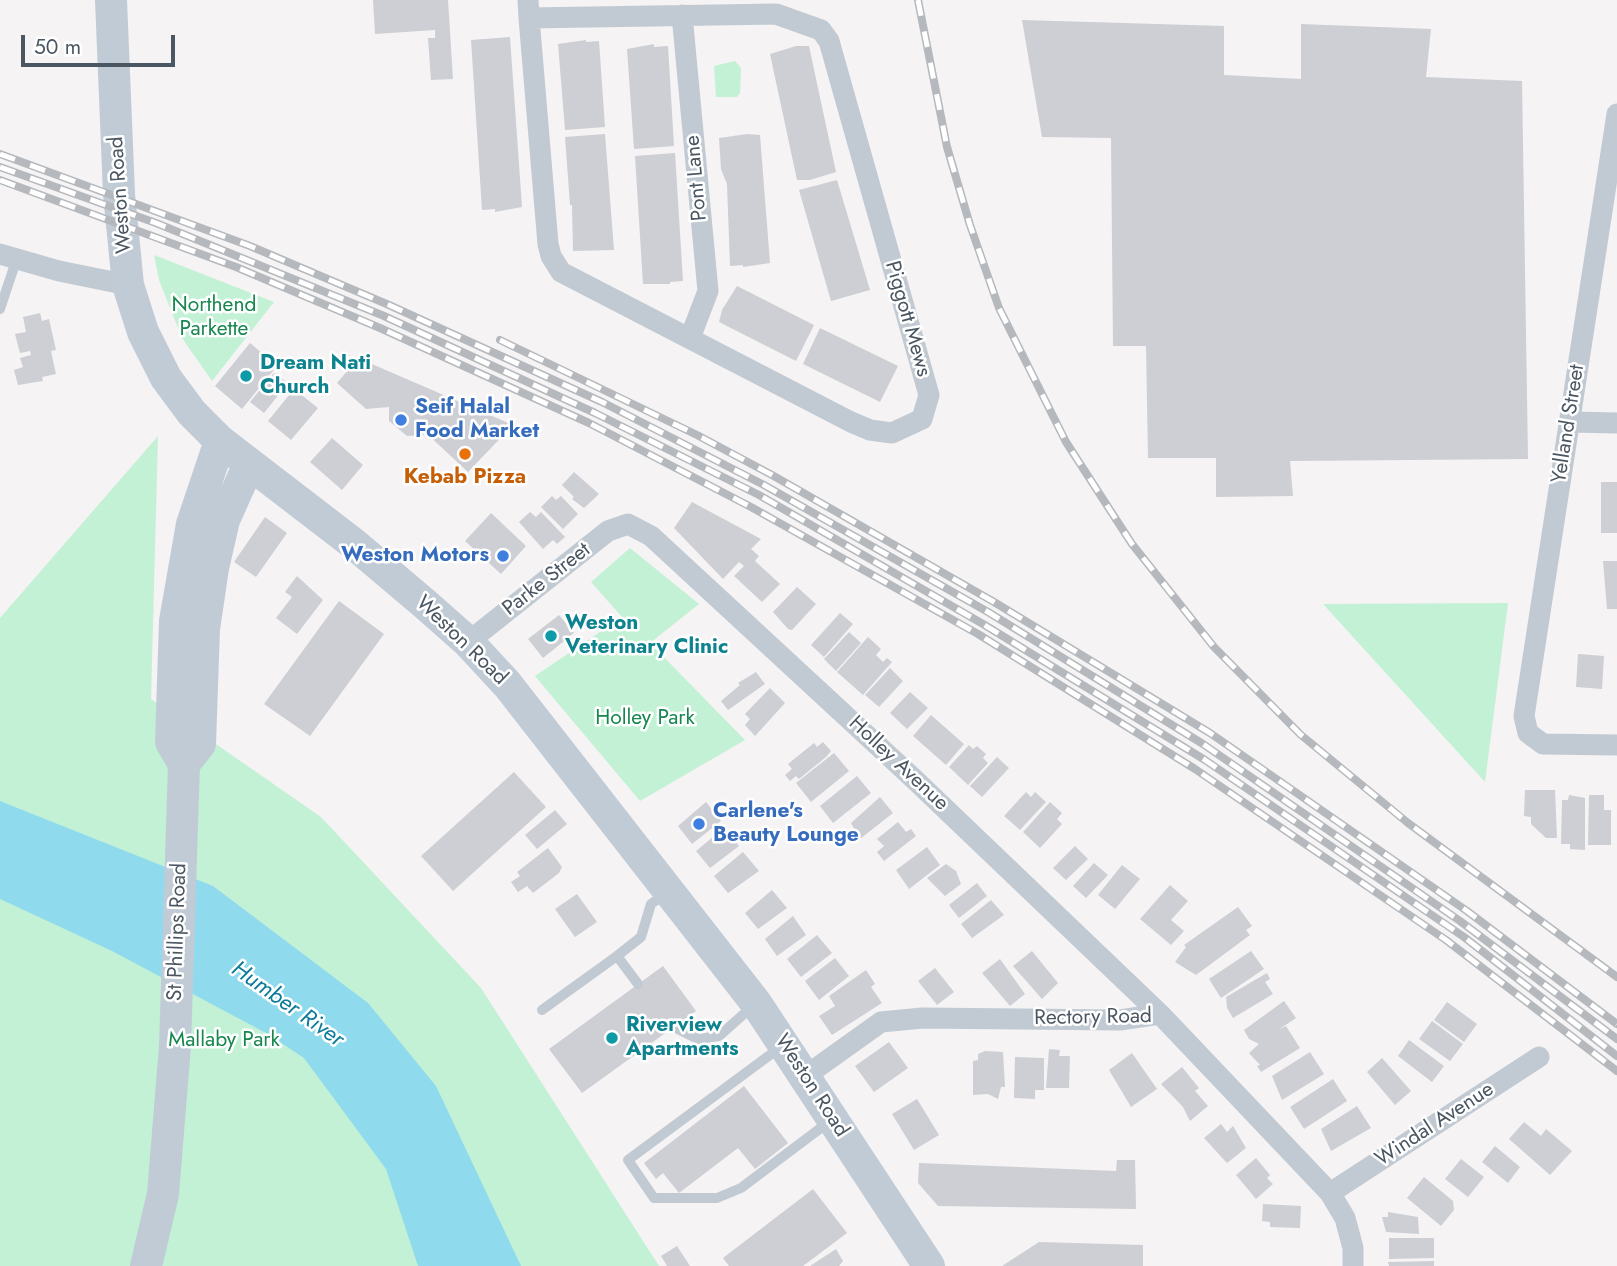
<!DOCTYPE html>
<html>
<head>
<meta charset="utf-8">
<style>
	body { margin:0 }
	#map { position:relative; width:1617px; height:1266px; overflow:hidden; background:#f5f3f3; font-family:Jost,sans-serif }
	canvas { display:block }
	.scale { position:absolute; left:21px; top:35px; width:154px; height:32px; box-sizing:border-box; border:4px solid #4a5661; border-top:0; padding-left:9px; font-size:21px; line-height:24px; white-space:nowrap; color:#4a5661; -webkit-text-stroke:5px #fff; paint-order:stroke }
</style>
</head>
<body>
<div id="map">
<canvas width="1617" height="1266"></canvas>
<div class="scale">50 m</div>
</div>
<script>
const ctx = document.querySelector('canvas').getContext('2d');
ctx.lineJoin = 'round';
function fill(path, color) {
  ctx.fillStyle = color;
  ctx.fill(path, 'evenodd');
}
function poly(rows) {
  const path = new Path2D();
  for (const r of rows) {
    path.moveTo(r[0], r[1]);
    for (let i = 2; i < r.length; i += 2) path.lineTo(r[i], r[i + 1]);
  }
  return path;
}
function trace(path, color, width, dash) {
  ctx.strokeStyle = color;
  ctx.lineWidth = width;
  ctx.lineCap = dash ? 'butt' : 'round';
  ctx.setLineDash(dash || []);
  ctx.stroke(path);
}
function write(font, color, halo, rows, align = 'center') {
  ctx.font = font + ' Jost,sans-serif';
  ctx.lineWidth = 5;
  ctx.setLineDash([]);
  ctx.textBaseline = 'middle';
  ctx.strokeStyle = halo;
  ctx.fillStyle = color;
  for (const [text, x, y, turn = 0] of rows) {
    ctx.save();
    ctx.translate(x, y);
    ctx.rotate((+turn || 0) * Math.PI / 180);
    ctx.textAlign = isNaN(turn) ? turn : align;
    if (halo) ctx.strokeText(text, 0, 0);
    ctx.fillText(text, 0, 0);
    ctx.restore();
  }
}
const green = poly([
	[735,61,741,68,740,93,737,97,716,97,714,66],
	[154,255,274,302,212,381,182,338,159,280],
	[158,436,151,699,321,817,481,988,659,1266,0,1266,0,618],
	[630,548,699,604,650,643,745,740,640,801,535,676,622,617,591,582],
	[1508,603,1485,782,1323,604]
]);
const water = poly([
	[0,801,213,886,368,1003,436,1086,521,1266,418,1266,386,1169,304,1058,266,1033,112,951,0,899]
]);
const building = poly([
	[373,0,448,0,453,79,431,80,428,38,435,38,435,30,375,34],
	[1022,20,1224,26,1224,75,1301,79,1301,24,1431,29,1426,77,1522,81,1528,459,1290,461,1293,496,1216,497,1216,458,1148,458,1146,346,1113,346,1111,138,1042,137],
	[510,37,522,207,495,212,495,209,482,210,471,40],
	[586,40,586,42,599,41,605,127,565,130,558,44],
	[654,44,654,47,668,46,674,146,634,149,627,49],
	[796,46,809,46,836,172,810,180,797,180,770,54],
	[605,134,614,250,573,251,572,205,570,205,565,137],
	[747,134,760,135,770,263,743,267,743,265,730,266,727,184,721,169,719,138],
	[675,153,683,281,670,282,670,284,643,284,635,156],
	[837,180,870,290,831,301,799,190],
	[737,286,814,325,796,361,719,322,722,310],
	[40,313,42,321,49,319,56,350,51,351,56,374,42,377,43,381,18,385,14,370,23,367,20,358,31,355,30,351,20,353,15,334,26,332,23,317],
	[820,328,898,366,880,402,803,364],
	[250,343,277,366,242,409,215,386],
	[358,358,513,425,468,472,425,432,424,435,407,436,389,421,389,407,366,409,337,383],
	[274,373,288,383,264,413,250,402],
	[294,389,318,408,291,440,268,421],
	[332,438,363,465,342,490,310,462],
	[574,472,599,494,584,508,572,499,574,497,562,485],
	[1601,482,1617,482,1617,533,1601,533],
	[552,496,556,500,561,496,578,514,563,529,541,507],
	[692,502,761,539,751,549,759,556,755,561,780,584,762,602,734,576,744,566,739,562,723,579,674,528],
	[530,512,536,517,541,512,565,537,557,544,553,540,543,549,519,522],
	[491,513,526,546,501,574,465,541],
	[265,517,287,533,256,577,234,562],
	[1603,561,1617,561,1617,609,1607,609],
	[297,576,323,600,297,634,276,618,292,597,285,592],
	[797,587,816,604,792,630,788,629,773,612],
	[339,601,384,634,310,736,264,704],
	[840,613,853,624,824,657,811,645],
	[559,615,574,633,543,658,528,639],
	[849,632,861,643,836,671,824,659],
	[868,637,881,649,876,655,883,662,887,658,892,662,863,695,837,672],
	[1578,654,1604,656,1602,689,1576,687],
	[890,668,903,681,879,707,865,695],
	[756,672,765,684,728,710,721,701,740,685,738,683],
	[770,688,785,703,755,736,745,725,750,719,745,714],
	[910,692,928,708,907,729,890,713],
	[931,715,964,744,946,765,913,736],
	[823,742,831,751,826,757,799,779,796,776,790,781,785,775,792,769,788,764,814,743,817,747],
	[969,745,973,749,977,746,986,754,983,758,988,763,968,785,949,767],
	[834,753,849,771,811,802,796,783],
	[997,757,1009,768,982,797,970,786],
	[514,772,546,807,453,891,421,856],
	[857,776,871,793,833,823,820,806],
	[1525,790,1555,790,1557,838,1546,838,1531,824,1531,817,1524,816],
	[1026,792,1031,797,1035,792,1046,802,1020,830,1004,816],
	[1569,795,1585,798,1585,850,1570,849,1570,844,1561,844,1562,800,1568,800],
	[1589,795,1604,795,1604,810,1611,810,1611,845,1588,845],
	[880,797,893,813,860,839,851,823],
	[706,802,721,821,692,844,678,826],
	[1050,802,1062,813,1057,819,1062,824,1040,848,1023,832],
	[555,810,567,824,537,849,525,835],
	[898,822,906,832,911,829,916,836,884,861,877,852,884,846,877,839],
	[725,827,739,846,710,868,696,851],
	[1075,846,1088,859,1066,880,1053,868],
	[927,847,940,865,909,889,896,870],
	[548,848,562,867,559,873,533,893,527,886,518,892,511,882,520,876,517,872],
	[743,852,759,871,728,893,714,876],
	[1094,863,1108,875,1086,898,1073,886],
	[946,864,956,871,961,884,945,896,927,878],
	[1122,865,1140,879,1115,909,1098,895],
	[977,883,987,896,959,918,949,905],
	[1170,885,1188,901,1171,920,1184,931,1171,945,1140,919],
	[772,890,787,908,758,929,745,913],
	[577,894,597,922,575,937,555,909],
	[991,900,1004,915,972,938,961,924],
	[1238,907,1252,926,1246,930,1250,935,1196,975,1175,962,1186,947,1184,945],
	[793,916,806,935,777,956,765,939],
	[817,935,832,953,801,977,787,959],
	[1032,951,1058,983,1042,999,1013,966],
	[1251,951,1264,969,1221,998,1209,979],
	[835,958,849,976,819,1000,805,981],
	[1000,959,1025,994,1010,1006,982,973],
	[663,966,696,1011,582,1093,549,1049],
	[935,968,954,992,937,1005,918,981],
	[866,970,875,984,871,987,882,1003,832,1035,819,1016,835,1006,829,996],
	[1267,973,1270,979,1265,982,1273,994,1233,1018,1227,1008,1226,997],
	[1284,1001,1296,1018,1278,1030,1286,1026,1300,1048,1261,1072,1257,1066,1260,1065,1249,1053,1259,1044,1249,1039,1244,1030],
	[1447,1002,1477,1024,1464,1042,1434,1020],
	[1432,1021,1463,1044,1450,1061,1419,1039],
	[1409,1040,1444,1066,1432,1082,1398,1056],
	[889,1042,908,1068,874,1092,855,1066],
	[1049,1049,1060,1050,1059,1056,1070,1056,1069,1088,1046,1088],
	[985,1051,1003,1052,1005,1087,1001,1087,998,1099,988,1094,973,1095,973,1061,978,1060,978,1054],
	[1310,1052,1324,1074,1282,1100,1272,1076],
	[1132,1053,1157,1089,1131,1107,1109,1070],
	[1015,1057,1044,1058,1044,1090,1035,1090,1035,1099,1014,1098],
	[1382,1058,1411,1091,1395,1105,1367,1072],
	[1182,1067,1199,1088,1195,1091,1208,1106,1190,1121,1183,1107,1161,1084],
	[1333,1079,1347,1101,1304,1129,1290,1107],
	[744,1086,788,1143,755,1169,738,1148,679,1193,663,1173,656,1179,644,1163],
	[917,1099,939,1135,914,1150,892,1114],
	[1357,1106,1371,1128,1331,1151,1321,1129],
	[1524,1122,1541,1136,1546,1129,1572,1151,1550,1175,1509,1139],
	[1221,1124,1227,1132,1233,1126,1246,1148,1227,1163,1204,1138],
	[1495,1146,1520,1167,1508,1183,1482,1162],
	[1256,1158,1270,1175,1267,1178,1273,1184,1256,1199,1236,1175],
	[1461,1159,1484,1177,1468,1197,1445,1179],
	[1117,1160,1135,1160,1136,1209,938,1206,918,1183,919,1163,1116,1171],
	[1424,1177,1453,1201,1454,1210,1441,1226,1407,1198],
	[813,1189,847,1233,803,1266,729,1266,723,1258],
	[1263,1204,1301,1206,1300,1228,1270,1227,1270,1222,1262,1221],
	[1388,1212,1418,1217,1419,1234,1386,1232,1382,1217,1388,1217],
	[1389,1238,1434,1238,1434,1258,1389,1259],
	[1039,1242,1143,1245,1143,1266,1002,1266],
	[677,1246,690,1266,667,1266,661,1256],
	[836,1249,843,1261,839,1266,810,1266],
	[1434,1261,1434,1266,1389,1266,1388,1262]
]);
const service = poly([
	[0,309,17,258],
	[638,984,617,956,641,937,651,904,665,894],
	[542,1010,617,956],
	[674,1027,698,1039,719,1036,754,1005],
	[782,1046,628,1160,654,1198,717,1198,741,1188,830,1121]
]);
const minor = poly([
	[528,0,529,18,548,244,551,256,561,272,851,422,870,430,892,433,922,419,929,395,829,41,821,30,776,14,529,18],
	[682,15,708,291,690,338],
	[1617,114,1524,716,1528,733,1543,744,1617,745],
	[0,254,59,271,128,285],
	[1570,422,1617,423],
	[468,642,608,531,628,524,651,536,914,779,1160,1014],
	[804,1077,881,1022,922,1018,1120,1020,1160,1014,1330,1193,1345,1218,1353,1248,1353,1266],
	[1330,1193,1539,1057]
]);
const secondary = poly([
	[111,0,119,194,128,285,143,332,166,378,192,413,220,441,354,544,425,604,468,642,507,684,756,1003,929,1266],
	[184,764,200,744,204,629,213,568,224,520,249,464],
	[146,1266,163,1194,175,1046,184,764,171,742,175,621,192,524,220,441]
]);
const rail = poly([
	[918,0,947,147,970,225,999,308,1066,442,1132,544,1214,647,1301,735,1408,823,1617,977],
	[0,154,250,246,389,305,602,402,764,485,988,612,1203,744,1460,921,1617,1039],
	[0,167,156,223,384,316,595,413,759,495,983,624,1205,760,1464,937,1617,1056],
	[0,180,236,267,380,328,589,423,751,507,978,634,1195,769,1446,940,1617,1071],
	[500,340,697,435,772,475,994,602,1210,733,1467,911,1617,1024]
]);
const markers = [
	[246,376,7,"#0f9aa8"],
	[401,420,7,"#3f7fe0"],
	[465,454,7,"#e8710a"],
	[503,556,7,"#3f7fe0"],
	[551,636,7,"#0f9aa8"],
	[699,824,7,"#3f7fe0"],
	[612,1038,7,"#0f9aa8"]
];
const streetNames = [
	["Pont Lane",697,178,-95],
	["Weston Road",121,195,-94],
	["Piggott Mews",907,319,74],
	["Yelland Street",1569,424,-81],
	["Parke Street",547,580,-38],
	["Weston Road",461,641,44],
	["Holley Avenue",898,764,43],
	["St Phillips Road",178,932,-88],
	["Rectory Road",1093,1018,-1],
	["Weston Road",811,1086,57],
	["Windal Avenue",1435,1125,-33]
];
const parkNames = [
	["Northend",214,306],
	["Parkette",214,330],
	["Holley Park",645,719],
	["Mallaby Park",224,1041]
];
const cultureNames = [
	["Dream Nati",260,364],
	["Church",260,388],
	["Weston",565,624],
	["Veterinary Clinic",565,648],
	["Riverview",626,1026],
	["Apartments",626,1050]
];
const shopNames = [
	["Seif Halal",415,408],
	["Food Market",415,432],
	["Weston Motors",489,556,"right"],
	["Carlene's",713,812],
	["Beauty Lounge",713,836]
];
const foodNames = [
	["Kebab Pizza",465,478]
];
const waterNames = [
	["Humber River",287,1005,35]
];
fill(green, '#c3f1d5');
fill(water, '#90daee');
fill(building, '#cdcfd5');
trace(service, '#c1cad2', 10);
trace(minor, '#c1cad2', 21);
trace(secondary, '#c1cbd6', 32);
trace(rail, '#b5b8bd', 8);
trace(rail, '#fff', 5, [16]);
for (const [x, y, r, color] of markers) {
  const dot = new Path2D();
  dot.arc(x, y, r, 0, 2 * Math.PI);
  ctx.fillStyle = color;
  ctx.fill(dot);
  trace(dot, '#fff', 2.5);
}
write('21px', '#4a5661', '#fff', streetNames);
write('21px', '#17864f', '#fff', parkNames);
write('bold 21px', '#0d838f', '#fff', cultureNames, 'left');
write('bold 21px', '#366cbe', '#fff', shopNames, 'left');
write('bold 21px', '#c56008', '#fff', foodNames);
write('italic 23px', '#0c7c9b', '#fff', waterNames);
</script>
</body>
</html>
